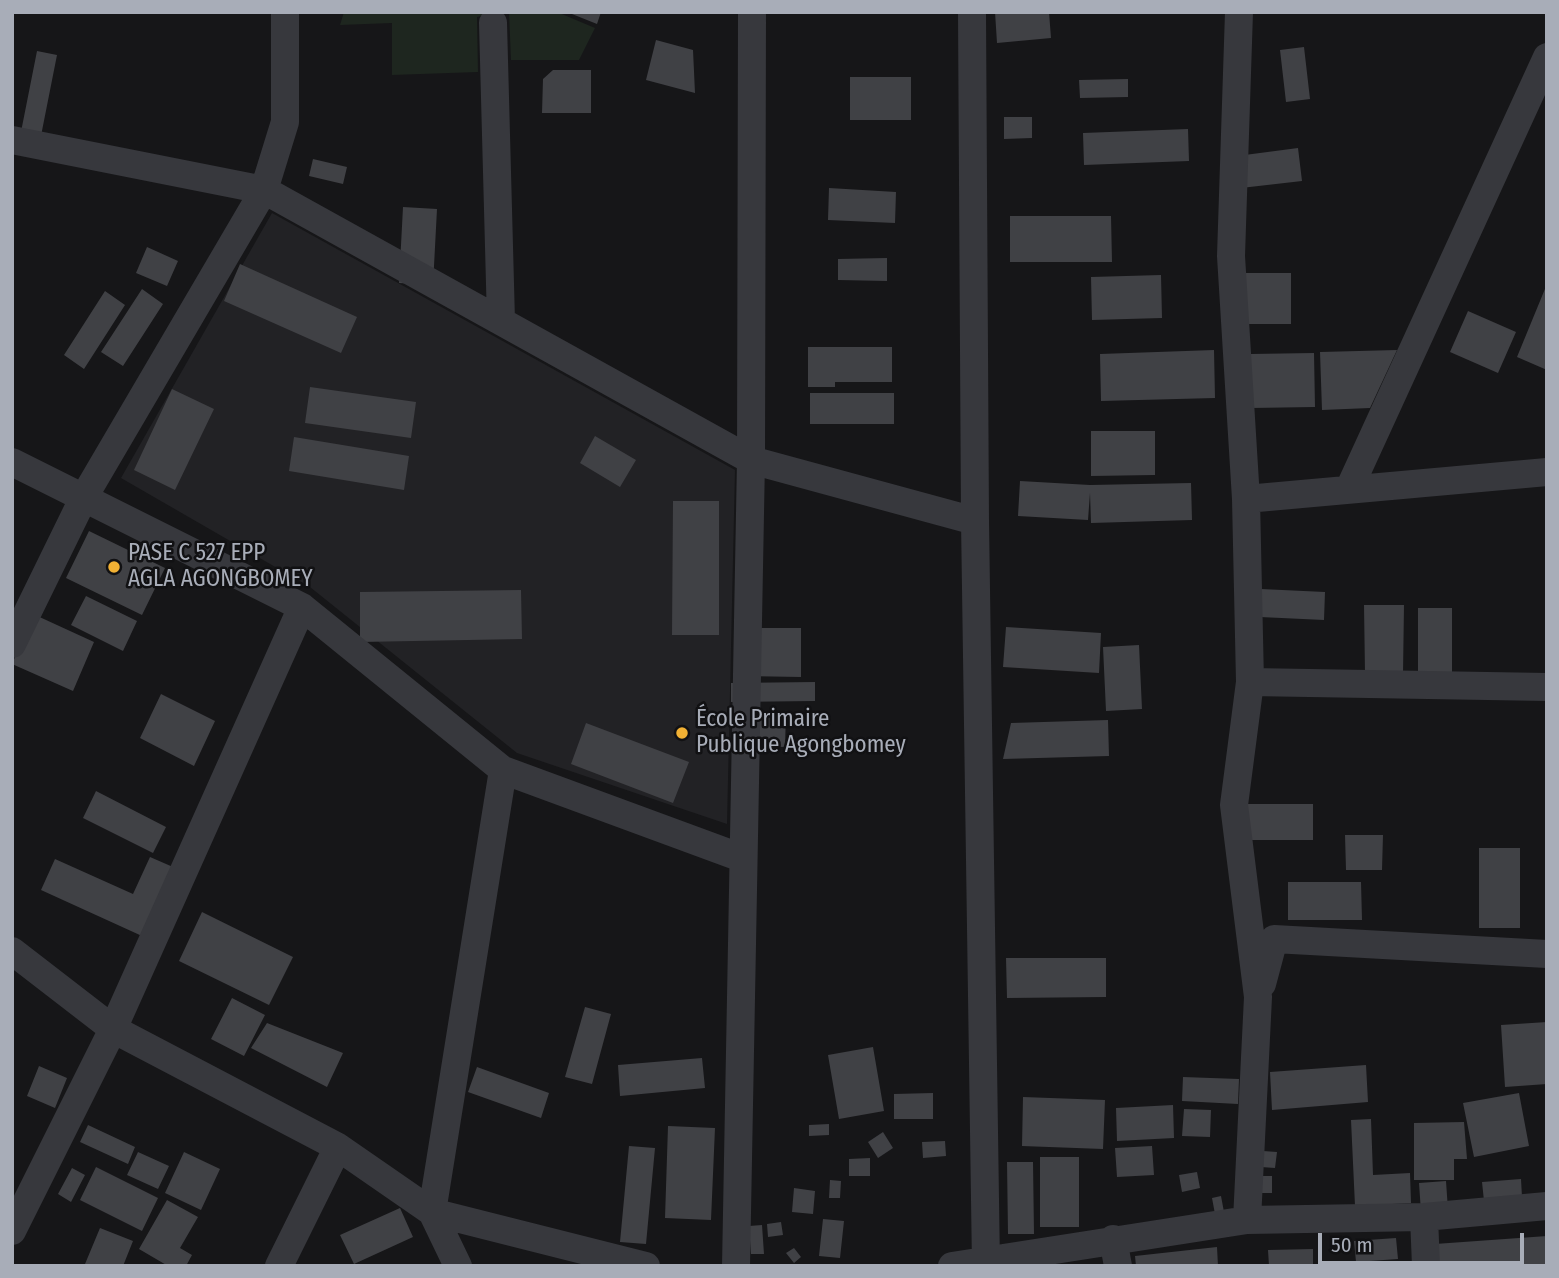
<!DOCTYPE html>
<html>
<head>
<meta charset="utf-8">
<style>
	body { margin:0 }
	#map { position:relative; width:1559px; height:1278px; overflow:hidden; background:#161618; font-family:"Fira Sans Condensed",sans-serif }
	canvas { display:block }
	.frame { position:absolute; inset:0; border:14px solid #a8adb8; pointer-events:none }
	.scale { position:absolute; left:1318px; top:1233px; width:206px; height:32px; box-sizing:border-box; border:4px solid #a8adb8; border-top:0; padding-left:9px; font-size:21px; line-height:24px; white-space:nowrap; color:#a8adb8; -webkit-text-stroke:5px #111113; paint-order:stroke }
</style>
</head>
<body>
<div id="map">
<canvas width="1559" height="1278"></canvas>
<div class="frame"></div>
<div class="scale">50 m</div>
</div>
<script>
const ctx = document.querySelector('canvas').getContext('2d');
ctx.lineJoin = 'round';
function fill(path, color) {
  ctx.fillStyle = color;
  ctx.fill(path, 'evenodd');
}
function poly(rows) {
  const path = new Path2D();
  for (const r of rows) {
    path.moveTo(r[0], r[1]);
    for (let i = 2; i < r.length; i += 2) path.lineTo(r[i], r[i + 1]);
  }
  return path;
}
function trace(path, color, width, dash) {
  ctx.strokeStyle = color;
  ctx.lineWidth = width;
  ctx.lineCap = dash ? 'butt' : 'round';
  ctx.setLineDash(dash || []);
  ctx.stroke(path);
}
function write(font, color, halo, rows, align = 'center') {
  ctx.font = font + ' "Fira Sans Condensed",sans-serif';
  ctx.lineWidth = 5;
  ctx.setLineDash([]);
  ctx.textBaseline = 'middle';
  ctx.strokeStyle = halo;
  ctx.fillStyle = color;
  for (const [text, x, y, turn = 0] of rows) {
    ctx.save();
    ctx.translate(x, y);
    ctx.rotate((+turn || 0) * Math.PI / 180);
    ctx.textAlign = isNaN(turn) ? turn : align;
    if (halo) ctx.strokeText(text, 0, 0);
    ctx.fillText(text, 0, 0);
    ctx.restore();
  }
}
const built = poly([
	[272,213,735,470,727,824,517,753,310,587,121,478]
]);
const green = poly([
	[344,12,497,12,477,17,478,72,392,75,392,23,340,25],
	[509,12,557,12,595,28,579,60,511,60]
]);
const building = poly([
	[567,12,601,12,597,24],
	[995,12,1049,12,1051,38,997,43],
	[656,40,693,50,695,93,646,80],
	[1304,47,1310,99,1286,102,1280,50],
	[37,51,57,55,37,156,17,152],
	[553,70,591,70,591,113,542,113,543,79],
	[850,77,911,77,911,120,850,120],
	[1128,79,1128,97,1080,98,1079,80],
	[1004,117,1032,117,1032,138,1004,139],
	[1188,129,1189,161,1084,165,1083,133],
	[1298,148,1302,181,1241,188,1237,156],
	[313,159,347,167,343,184,309,176],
	[829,188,896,192,895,223,828,220],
	[403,207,437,209,433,285,399,283],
	[1010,216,1111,216,1112,262,1010,262],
	[147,247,178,261,167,286,136,273],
	[887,258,887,281,838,280,838,259],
	[240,264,357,317,341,353,224,301],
	[1241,273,1291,273,1291,324,1241,324],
	[1161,275,1162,318,1092,320,1091,277],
	[1547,284,1547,370,1517,357],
	[142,289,163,304,123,366,101,352],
	[105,291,125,305,84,369,64,355],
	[1468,311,1516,332,1498,373,1450,352],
	[808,347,892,347,892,382,835,382,835,387,808,387],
	[1214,350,1215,398,1101,401,1100,354],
	[1397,350,1370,408,1322,410,1320,352],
	[1314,353,1315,407,1251,408,1250,354],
	[310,387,416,402,411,438,305,423],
	[172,389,214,409,175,490,134,470],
	[810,393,894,393,894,424,810,424],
	[1091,431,1155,431,1155,475,1091,476],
	[595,436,636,460,620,487,580,463],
	[294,437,409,456,404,490,289,471],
	[1020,481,1090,485,1191,483,1192,520,1091,523,1090,493,1088,520,1018,516],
	[673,501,719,501,719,635,672,635],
	[89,531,165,568,142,615,66,578],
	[1261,589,1325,592,1324,620,1260,617],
	[521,590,522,639,360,642,360,592],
	[86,596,137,621,123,651,71,625],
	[1364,605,1404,605,1403,674,1365,674],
	[1418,608,1452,608,1452,685,1418,685],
	[33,614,94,642,73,691,12,664],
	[1006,627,1101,633,1099,673,1003,667],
	[743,628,801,628,801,677,743,676],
	[1139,645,1142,709,1106,711,1103,647],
	[815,682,815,701,731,702,731,683],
	[161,694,215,721,194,766,140,738],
	[744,712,786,713,785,747,743,746],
	[1108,720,1109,756,1003,759,1011,723],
	[586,723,689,762,673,803,571,764],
	[96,791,166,827,153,853,83,818],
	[1243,804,1313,804,1313,840,1242,840],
	[1345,835,1383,835,1382,870,1346,870],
	[1479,848,1520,848,1520,928,1479,928],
	[150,857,173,867,142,936,41,890,55,859,133,894],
	[1288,882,1361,882,1362,920,1288,920],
	[202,912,293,957,269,1005,179,961],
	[1006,958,1106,958,1106,997,1007,998],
	[232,998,265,1015,244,1056,211,1039],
	[585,1007,611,1014,592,1084,565,1077],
	[1547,1022,1547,1084,1505,1087,1501,1025],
	[267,1023,343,1053,327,1087,251,1048],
	[873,1047,884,1111,839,1119,828,1055],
	[702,1058,705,1088,620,1096,618,1065],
	[1366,1065,1368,1102,1272,1110,1270,1072],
	[39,1066,67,1078,55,1108,27,1096],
	[477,1067,549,1093,541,1118,468,1092],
	[1183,1077,1239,1079,1238,1104,1182,1101],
	[933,1093,933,1119,894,1119,894,1094],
	[1519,1093,1529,1146,1474,1157,1463,1103],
	[1023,1097,1105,1100,1103,1149,1022,1146],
	[1173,1105,1174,1138,1117,1141,1116,1108],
	[1184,1109,1211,1110,1210,1137,1182,1136],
	[1371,1119,1373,1175,1410,1173,1411,1203,1355,1206,1351,1120],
	[1464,1122,1467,1159,1454,1159,1454,1180,1414,1180,1414,1123],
	[829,1124,829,1135,809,1136,809,1125],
	[88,1125,135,1147,128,1164,80,1142],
	[668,1126,715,1128,711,1220,665,1218],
	[883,1132,893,1148,878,1158,868,1142],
	[945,1141,946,1156,923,1158,922,1142],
	[629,1146,655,1148,646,1244,620,1242],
	[1152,1146,1154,1175,1117,1177,1115,1148],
	[1263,1151,1277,1152,1275,1168,1261,1167],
	[138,1152,169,1166,158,1189,127,1175],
	[184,1152,220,1169,201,1210,165,1193],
	[1040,1157,1079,1157,1079,1227,1040,1227],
	[870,1158,870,1176,849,1176,849,1159],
	[1007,1162,1033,1162,1034,1234,1008,1234],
	[96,1167,158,1198,142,1231,80,1200],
	[72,1168,85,1175,71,1202,58,1194],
	[1197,1172,1200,1188,1182,1192,1179,1175],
	[1262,1176,1272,1176,1272,1193,1262,1193],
	[1521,1179,1522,1197,1484,1201,1482,1182],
	[830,1180,841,1181,840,1198,829,1198],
	[1446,1181,1448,1210,1421,1212,1419,1183],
	[794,1188,815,1191,813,1214,792,1212],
	[1221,1196,1224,1212,1215,1214,1212,1198],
	[167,1200,198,1217,180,1248,192,1255,186,1266,168,1266,139,1249],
	[400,1208,413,1237,354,1264,340,1235],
	[823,1219,844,1221,840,1258,819,1256],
	[781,1222,783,1235,768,1237,767,1224],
	[762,1225,764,1254,751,1254,749,1226],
	[100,1228,133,1241,123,1266,91,1266,85,1264],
	[1547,1236,1547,1266,1437,1266,1435,1244],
	[1396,1238,1398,1259,1356,1262,1354,1241],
	[1217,1247,1218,1266,1136,1266,1135,1256],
	[794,1248,801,1257,794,1263,786,1253],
	[1313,1249,1313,1266,1269,1266,1268,1250]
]);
const minor = poly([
	[972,12,975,521,986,1266],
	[1239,12,1231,256,1246,499,1250,682,1234,805,1258,997,1247,1220],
	[493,23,501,321],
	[12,140,264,190,751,460,975,521],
	[12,462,302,607,503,770,742,858],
	[1349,489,1547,57],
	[1246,499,1547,472],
	[12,644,84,497,264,190,285,122,285,12],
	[1250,682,1547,687],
	[503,770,432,1212,646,1266],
	[12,951,113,1029,338,1147,432,1212,458,1266],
	[1262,984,1274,939,1547,954],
	[1424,1217,1426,1266],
	[12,1231,113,1029,302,607],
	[1113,1239,1118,1266],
	[279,1266,338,1147],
	[736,1266,751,460,752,12],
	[952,1266,1247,1220,1424,1217,1547,1206]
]);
const markers = [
	[114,567,7,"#f2b134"],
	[682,733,7,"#f2b134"]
];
const poiNames = [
	["PASE C 527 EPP",128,554],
	["AGLA AGONGBOMEY",128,580],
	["École Primaire",696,720],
	["Publique Agongbomey",696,746]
];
fill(built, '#222225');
fill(green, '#1e261f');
fill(building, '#404145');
trace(minor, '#37383d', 28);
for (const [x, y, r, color] of markers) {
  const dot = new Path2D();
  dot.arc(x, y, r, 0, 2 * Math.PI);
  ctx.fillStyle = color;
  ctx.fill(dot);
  trace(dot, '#111113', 2.5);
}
write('23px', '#a8adb8', '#111113', poiNames, 'left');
</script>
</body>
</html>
